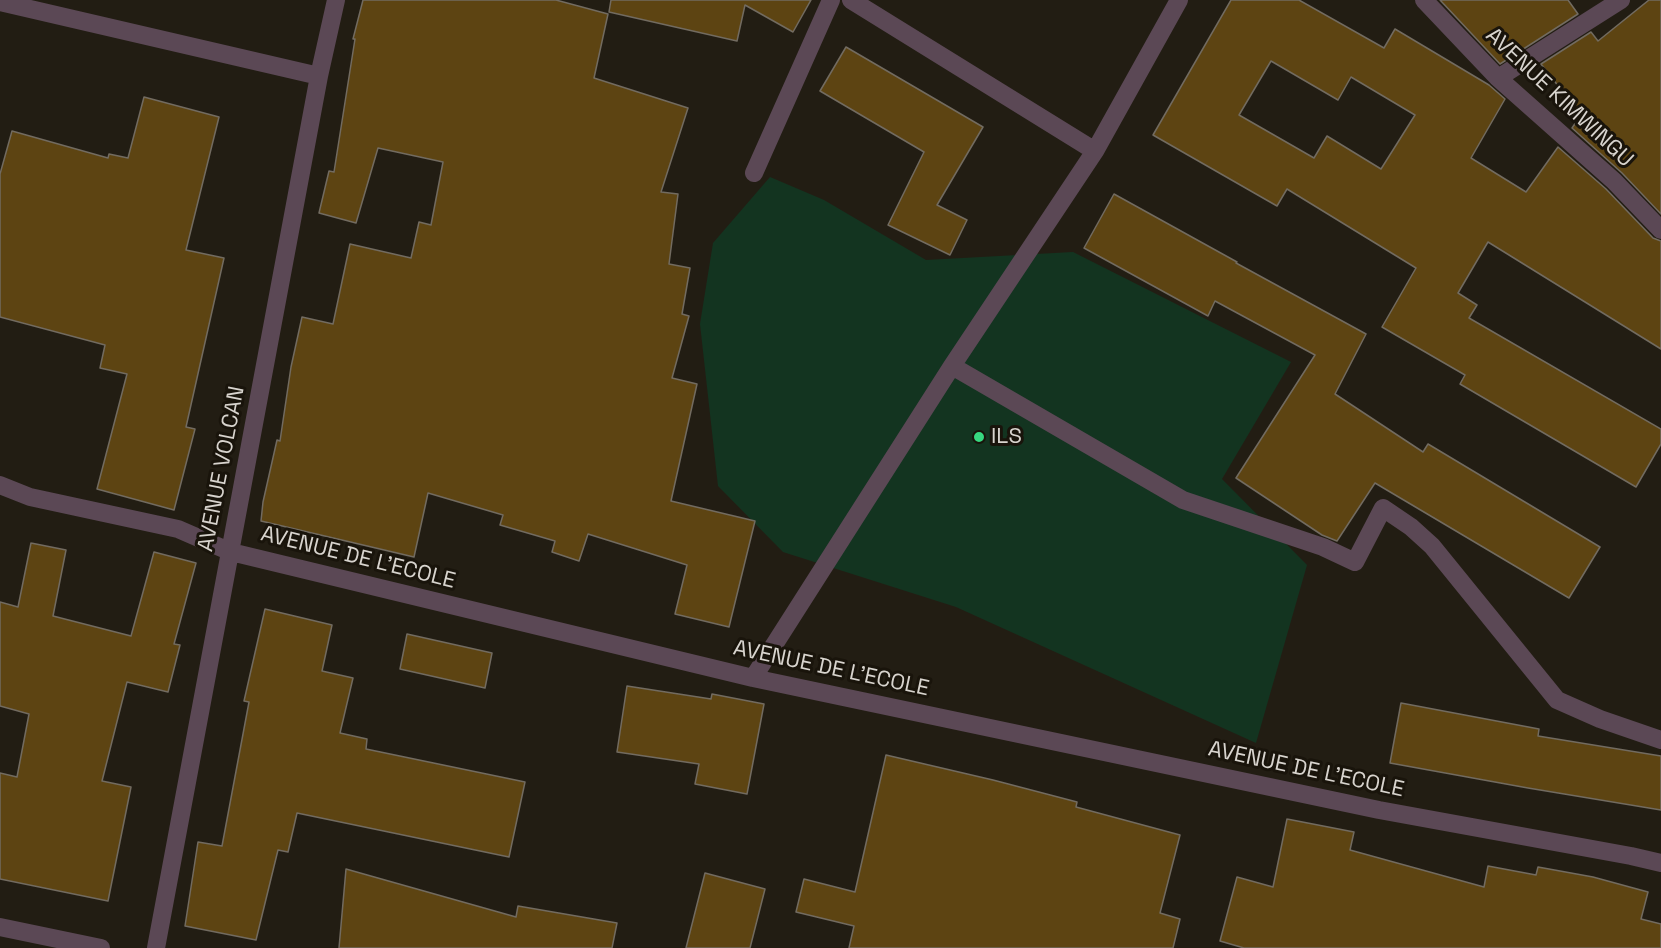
<!DOCTYPE html>
<html>
<head>
<meta charset="utf-8">
<style>
	body { margin:0 }
	canvas { display:block; background:#221d13 }
</style>
</head>
<body>
<canvas width="1661" height="948"></canvas>
<script>
const ctx = document.querySelector('canvas').getContext('2d');
ctx.lineJoin = 'round';
function fill(path, color) {
  ctx.fillStyle = color;
  ctx.fill(path, 'evenodd');
}
function poly(rows) {
  const path = new Path2D();
  for (const r of rows) {
    path.moveTo(r[0], r[1]);
    for (let i = 2; i < r.length; i += 2) path.lineTo(r[i], r[i + 1]);
  }
  return path;
}
function trace(path, color, width, dash) {
  ctx.strokeStyle = color;
  ctx.lineWidth = width;
  ctx.lineCap = dash ? 'butt' : 'round';
  ctx.setLineDash(dash || []);
  ctx.stroke(path);
}
function write(font, color, halo, rows, align = 'center') {
  ctx.font = font + ' "Space Grotesk",sans-serif';
  ctx.lineWidth = 6;
  ctx.setLineDash([]);
  ctx.textBaseline = 'middle';
  ctx.strokeStyle = halo;
  ctx.fillStyle = color;
  for (const [text, x, y, turn = 0] of rows) {
    ctx.save();
    ctx.translate(x, y);
    ctx.rotate((+turn || 0) * Math.PI / 180);
    ctx.textAlign = isNaN(turn) ? turn : align;
    if (halo) ctx.strokeText(text, 0, 0);
    ctx.fillText(text, 0, 0);
    ctx.restore();
  }
}
const green = poly([
	[770,177,824,200,926,260,1073,252,1291,362,1222,479,1307,565,1256,743,956,607,783,552,718,486,700,324,713,243]
]);
const building = poly([
	[363,0,556,0,608,14,594,78,688,108,661,192,678,194,669,264,690,268,682,314,689,316,672,378,697,384,671,501,755,521,729,627,675,614,687,565,588,534,579,561,552,552,555,541,500,525,503,515,428,493,414,557,261,521,263,502,277,440,280,441,291,367,302,317,333,324,350,244,411,258,419,222,431,225,443,162,378,148,356,223,319,213,329,171,334,172,355,39,353,39,363,0],
	[611,0,811,0,793,32,745,5,737,41,609,12,611,0],
	[1231,0,1299,0,1384,48,1395,29,1489,85,1505,99,1471,158,1526,192,1558,147,1606,189,1653,238,1661,241,1661,349,1488,242,1458,293,1477,305,1469,318,1661,429,1661,444,1636,487,1460,384,1465,375,1382,327,1416,268,1287,189,1277,206,1153,135,1231,0],
	[1271,61,1338,100,1351,77,1415,115,1381,169,1327,136,1314,158,1239,115,1271,61],
	[1440,0,1568,0,1578,14,1500,64,1440,0],
	[1649,0,1661,0,1661,214,1622,173,1572,128,1581,115,1541,64,1591,32,1598,41,1649,0],
	[846,47,983,127,937,205,967,220,950,255,888,225,924,152,820,91,846,47],
	[144,97,219,117,186,250,224,258,186,427,195,429,174,510,97,489,127,374,100,368,105,345,0,317,0,174,12,131,108,158,109,154,128,158,144,97],
	[1114,194,1237,262,1236,263,1366,334,1335,394,1423,452,1428,444,1600,547,1569,598,1375,483,1337,541,1322,535,1236,478,1315,355,1215,301,1208,316,1084,248,1114,194],
	[31,543,66,550,53,616,131,636,154,552,196,563,174,644,180,645,168,692,127,682,102,781,131,787,108,901,0,879,0,773,17,777,29,714,0,706,0,602,18,607,31,543],
	[265,609,332,625,322,671,353,678,340,733,367,739,366,749,525,782,509,857,297,813,288,852,278,850,256,940,185,926,198,842,222,846,249,702,244,701,265,609],
	[407,634,492,653,485,688,400,669,407,634],
	[627,686,711,699,712,694,764,704,747,794,695,784,699,764,617,752,627,686],
	[1401,703,1539,729,1538,736,1661,756,1661,810,1528,788,1390,763,1401,703],
	[886,755,993,780,1077,802,1076,807,1180,835,1160,913,1180,919,1173,948,849,948,854,926,796,912,804,879,855,892,886,755],
	[1287,819,1354,832,1350,850,1484,887,1488,866,1536,875,1538,867,1593,877,1648,892,1641,919,1661,924,1661,948,1244,948,1220,941,1237,877,1273,887,1287,819],
	[346,869,516,917,518,906,617,923,612,948,339,948,346,869],
	[705,873,765,889,750,948,686,948,705,873]
]);
const street = poly([
	[851,0,1095,151],
	[1424,0,1498,78,1614,181,1661,230],
	[0,2,319,76],
	[1498,78,1621,0],
	[754,173,831,0],
	[952,366,1183,500,1323,547,1355,562,1383,508,1411,527,1432,546,1557,700,1600,719,1661,740],
	[0,485,30,497,178,529,231,552,753,678,1379,810,1631,856,1661,863],
	[753,678,952,366,1095,151,1179,0],
	[0,927,101,948],
	[156,948,319,76,336,0]
]);
const markers = [
	[979,437,6,"#37d880"]
];
const streetNames = [
	["AVENUE KIMWINGU",1559,98,43],
	["AVENUE VOLCAN",222,469,-79],
	["AVENUE DE L'ECOLE",358,558,14],
	["AVENUE DE L'ECOLE",831,669,12],
	["AVENUE DE L'ECOLE",1306,770,12]
];
const poiNames = [
	["ILS",991,437]
];
fill(green, '#133420');
fill(building, '#5d4412');
trace(building, '#726b60', 1.5);
trace(street, '#5b4855', 18);
for (const [x, y, r, color] of markers) {
  const dot = new Path2D();
  dot.arc(x, y, r, 0, 2 * Math.PI);
  ctx.fillStyle = color;
  ctx.fill(dot);
  trace(dot, '#19140b', 2);
}
write('22px', '#d8d4ce', '#19140b', streetNames);
write('22px', '#d8d4ce', '#19140b', poiNames, 'left');
</script>
</body>
</html>
